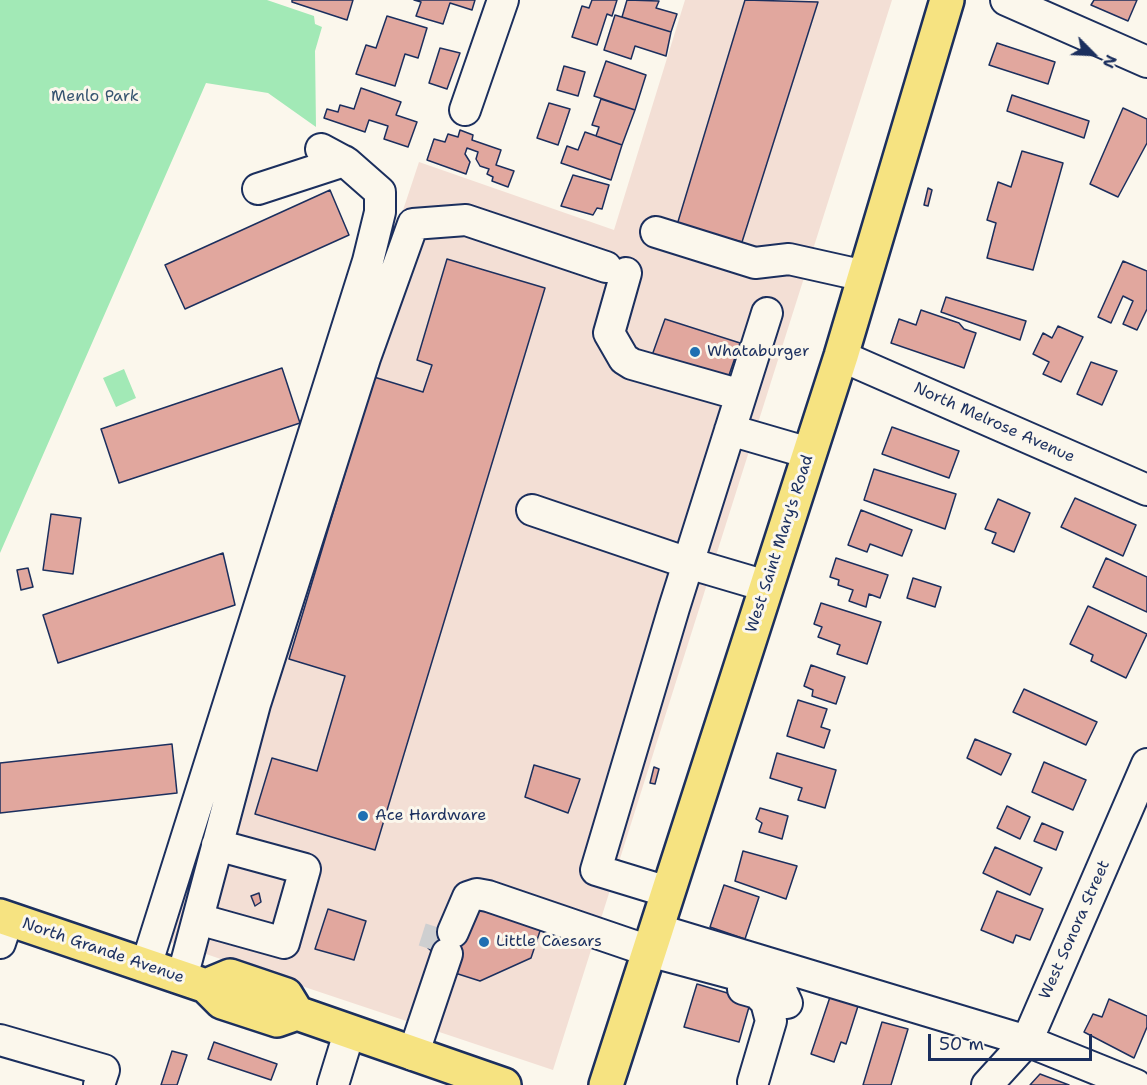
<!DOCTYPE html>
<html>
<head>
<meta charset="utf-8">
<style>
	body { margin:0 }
	#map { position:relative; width:1147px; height:1085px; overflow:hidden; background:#fbf7ec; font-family:"Shantell Sans",sans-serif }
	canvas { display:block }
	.north { position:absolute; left:1063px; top:24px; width:60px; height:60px; -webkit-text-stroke:4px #fbf7ec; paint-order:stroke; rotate:114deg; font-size:16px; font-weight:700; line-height:24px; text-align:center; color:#1b2f5e }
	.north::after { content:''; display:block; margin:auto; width:21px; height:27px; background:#1b2f5e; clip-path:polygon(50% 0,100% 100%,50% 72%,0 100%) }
	.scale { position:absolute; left:928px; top:1034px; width:164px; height:27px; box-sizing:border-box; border:3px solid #1b2f5e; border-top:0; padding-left:8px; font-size:18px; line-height:21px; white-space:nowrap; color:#1b2f5e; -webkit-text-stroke:4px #fbf7ec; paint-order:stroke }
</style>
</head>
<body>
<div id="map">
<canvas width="1147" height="1085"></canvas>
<div class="north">N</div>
<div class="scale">50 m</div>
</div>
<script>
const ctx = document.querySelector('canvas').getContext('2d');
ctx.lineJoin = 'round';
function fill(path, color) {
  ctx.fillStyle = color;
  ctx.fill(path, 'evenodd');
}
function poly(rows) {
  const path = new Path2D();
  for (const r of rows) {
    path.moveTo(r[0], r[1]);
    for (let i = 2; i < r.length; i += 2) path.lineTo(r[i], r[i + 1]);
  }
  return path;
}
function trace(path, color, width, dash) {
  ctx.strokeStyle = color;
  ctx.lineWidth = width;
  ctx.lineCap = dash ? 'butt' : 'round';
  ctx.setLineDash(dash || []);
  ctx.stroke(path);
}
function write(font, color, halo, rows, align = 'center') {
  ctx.font = font + ' "Shantell Sans",sans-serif';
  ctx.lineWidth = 6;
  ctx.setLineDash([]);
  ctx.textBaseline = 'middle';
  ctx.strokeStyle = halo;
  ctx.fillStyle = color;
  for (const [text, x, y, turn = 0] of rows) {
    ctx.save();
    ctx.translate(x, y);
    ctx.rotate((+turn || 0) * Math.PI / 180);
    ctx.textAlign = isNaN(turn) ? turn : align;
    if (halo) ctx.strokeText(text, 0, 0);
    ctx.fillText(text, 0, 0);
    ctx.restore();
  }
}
const built = poly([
	[685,0,892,0,553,1070,161,939,419,162,614,230]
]);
const green = poly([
	[0,0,267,0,314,16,315,24,322,27,315,51,316,127,268,93,206,83,0,553],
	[124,369,136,398,116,407,103,378]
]);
const building = poly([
	[292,0,353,0,347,20,292,2,292,0],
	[414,0,475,0,472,10,450,3,443,24,416,16,421,2,414,0],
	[592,0,617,0,612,16,607,14,597,45,572,37,582,6,589,8,592,0],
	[627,0,659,1,656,8,677,14,671,32,622,17,627,0],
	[745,0,818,2,742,242,677,225,745,0],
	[1094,0,1137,0,1128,21,1091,5,1094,0],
	[615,15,671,32,666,56,635,46,631,59,604,50,615,15],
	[387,16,427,28,418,58,405,54,395,86,356,74,366,45,376,48,387,16],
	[997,43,1055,62,1048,84,989,65,997,43],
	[440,48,460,53,447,89,429,83,440,48],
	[606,61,646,75,635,110,594,96,606,61],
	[564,66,585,72,578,96,557,90,564,66],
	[361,88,401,102,396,115,417,122,408,147,384,139,388,126,369,120,365,132,324,118,327,109,338,112,340,105,354,109,361,88],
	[1012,95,1089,121,1084,138,1007,111,1012,95],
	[601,99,635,110,622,145,596,136,599,127,592,125,601,99],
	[549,103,570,109,558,145,537,138,549,103],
	[1123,108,1147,119,1147,143,1118,197,1090,184,1123,108],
	[460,130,473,135,472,140,501,150,496,165,514,171,508,187,492,181,493,177,487,174,489,169,480,166,476,159,478,152,467,148,465,154,470,162,466,174,427,160,434,139,445,142,448,134,458,137,460,130],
	[585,132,622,145,611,180,561,163,567,146,578,150,585,132],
	[1022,151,1063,163,1033,270,987,258,996,223,987,220,998,182,1011,187,1022,151],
	[573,175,609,185,602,209,597,208,593,215,561,206,573,175],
	[928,188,932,190,928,206,924,205,928,188],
	[330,190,349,235,185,309,165,265,330,190],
	[447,259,545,288,375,850,255,814,272,758,317,771,345,676,289,659,374,377,423,392,432,365,417,360,447,259],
	[1123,261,1147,271,1147,309,1137,330,1123,324,1133,301,1123,296,1111,323,1098,317,1123,261],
	[946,297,1026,321,1020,340,941,312,946,297],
	[921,310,959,323,964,329,976,333,964,368,891,343,899,319,916,325,921,310],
	[665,319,740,343,727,381,650,361,665,319],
	[1058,326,1083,337,1061,382,1043,374,1049,362,1033,354,1043,333,1052,338,1058,326],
	[1091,362,1117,371,1102,405,1077,394,1091,362],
	[282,368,300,423,119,483,101,429,282,368],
	[892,427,959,451,949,478,882,454,892,427],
	[874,469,956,494,945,529,864,500,874,469],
	[1075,498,1136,525,1123,556,1061,527,1075,498],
	[998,499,1030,513,1014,552,992,543,996,533,985,529,998,499],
	[861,510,912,530,902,556,870,544,867,552,848,545,861,510],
	[51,514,81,518,73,574,43,570,51,514],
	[223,553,235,605,58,663,43,615,223,553],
	[836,558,888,575,880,598,869,594,866,607,849,601,853,590,838,585,839,580,830,577,836,558],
	[1106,558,1147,577,1147,612,1093,587,1106,558],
	[28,568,33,587,21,590,17,570,28,568],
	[913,578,941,587,935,607,907,598,913,578],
	[821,603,881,622,867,664,837,654,840,645,818,637,822,627,814,624,821,603],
	[1088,606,1147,634,1126,678,1091,661,1093,655,1070,644,1088,606],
	[811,665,845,677,836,704,812,696,813,690,804,686,811,665],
	[1024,689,1097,722,1086,745,1013,712,1024,689],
	[798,700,827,709,821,727,830,730,824,748,787,736,798,700],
	[975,739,1011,754,1001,775,967,758,975,739],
	[172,744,177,793,0,813,0,763,172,744],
	[777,753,836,770,825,808,798,800,802,788,770,778,777,753],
	[1044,762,1086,780,1073,810,1032,792,1044,762],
	[534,765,580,779,568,813,525,797,534,765],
	[654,767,659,769,655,784,650,783,654,767],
	[1007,806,1030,817,1020,839,997,828,1007,806],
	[760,808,788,816,782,839,759,832,762,823,756,819,760,808],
	[1042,823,1063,832,1056,850,1034,841,1042,823],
	[995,847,1042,868,1030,895,983,873,995,847],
	[743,851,797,866,786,899,735,881,743,851],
	[724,885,759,897,745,939,710,927,724,885],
	[997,891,1043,909,1030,940,1016,935,1013,943,981,930,997,891],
	[259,893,261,902,255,906,251,896,259,893],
	[328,909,366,921,354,960,315,949,328,909],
	[476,909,541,928,531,958,480,981,455,973,428,948,438,927,466,936,476,909],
	[697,984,751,1000,739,1042,684,1027,697,984],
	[831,994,859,1003,846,1044,841,1042,834,1062,811,1054,831,994],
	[1109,999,1147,1016,1147,1027,1134,1058,1084,1032,1093,1014,1102,1017,1109,999],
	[882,1022,908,1029,891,1085,863,1085,882,1022],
	[214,1042,277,1064,271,1080,208,1059,214,1042],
	[172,1051,187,1055,177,1085,161,1085,172,1051],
	[1040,1074,1069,1085,1030,1085,1040,1074]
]);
const minorTunnel = poly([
	[433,950,440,928]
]);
const minor = poly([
	[1006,0,1147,62],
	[465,110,503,0],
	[258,189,344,161],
	[656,232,755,263,789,259,865,276],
	[626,273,609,333,624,359,632,364,741,395],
	[841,356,1147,490],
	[730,430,809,453],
	[532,510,688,563,766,586],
	[668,892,596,870,674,608,767,313],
	[198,919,284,943,305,869,217,845],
	[656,929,1027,1041,1136,1085],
	[453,932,468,897,477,894,488,896,649,951,768,983,781,990,787,1003],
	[0,943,8,919],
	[146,966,368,261,380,212,380,192,347,163,321,149],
	[182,978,255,704,365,358,413,224,466,220,606,267],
	[743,989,757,993,766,1002,771,1021,753,1082],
	[0,1040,104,1070,99,1085],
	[413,1055,447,954],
	[333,1085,349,1033],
	[987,1085,1027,1041,1147,764]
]);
const major = poly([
	[0,916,206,986,222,1002,277,1020,297,1013],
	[206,986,230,976,286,995,297,1013,504,1085],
	[606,1085,841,356,947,0]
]);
const markers = [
	[695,352,6,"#1f6fb2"],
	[363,816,6,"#1f6fb2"],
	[484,942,6,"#1f6fb2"]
];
const parkNames = [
	["Menlo Park",95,97]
];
const poiNames = [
	["Whataburger",707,352],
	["Ace Hardware",375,816],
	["Little Caesars",496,942]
];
const streetNames = [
	["North Melrose Avenue",994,423,24],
	["West Saint Mary's Road",780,544,-72],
	["West Sonora Street",1075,930,-66],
	["North Grande Avenue",103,951,19]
];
fill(built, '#f3dfd5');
fill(green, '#a2e9b6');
fill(building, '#e1a79e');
trace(building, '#1b2f5e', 1.5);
trace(minorTunnel, '#cecfd0', 30, [30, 15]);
trace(minor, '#1b2f5e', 34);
trace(major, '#1b2f5e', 38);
trace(minor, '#fbf7ec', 30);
trace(major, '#f6e381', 33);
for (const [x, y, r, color] of markers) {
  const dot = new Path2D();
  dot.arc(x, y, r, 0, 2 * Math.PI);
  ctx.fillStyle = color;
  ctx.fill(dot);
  trace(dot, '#fbf7ec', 2);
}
write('16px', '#365470', '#fbf7ec', parkNames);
write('16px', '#1b2f5e', '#fbf7ec', poiNames, 'left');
write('16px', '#1b2f5e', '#fbf7ec', streetNames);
</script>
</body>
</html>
